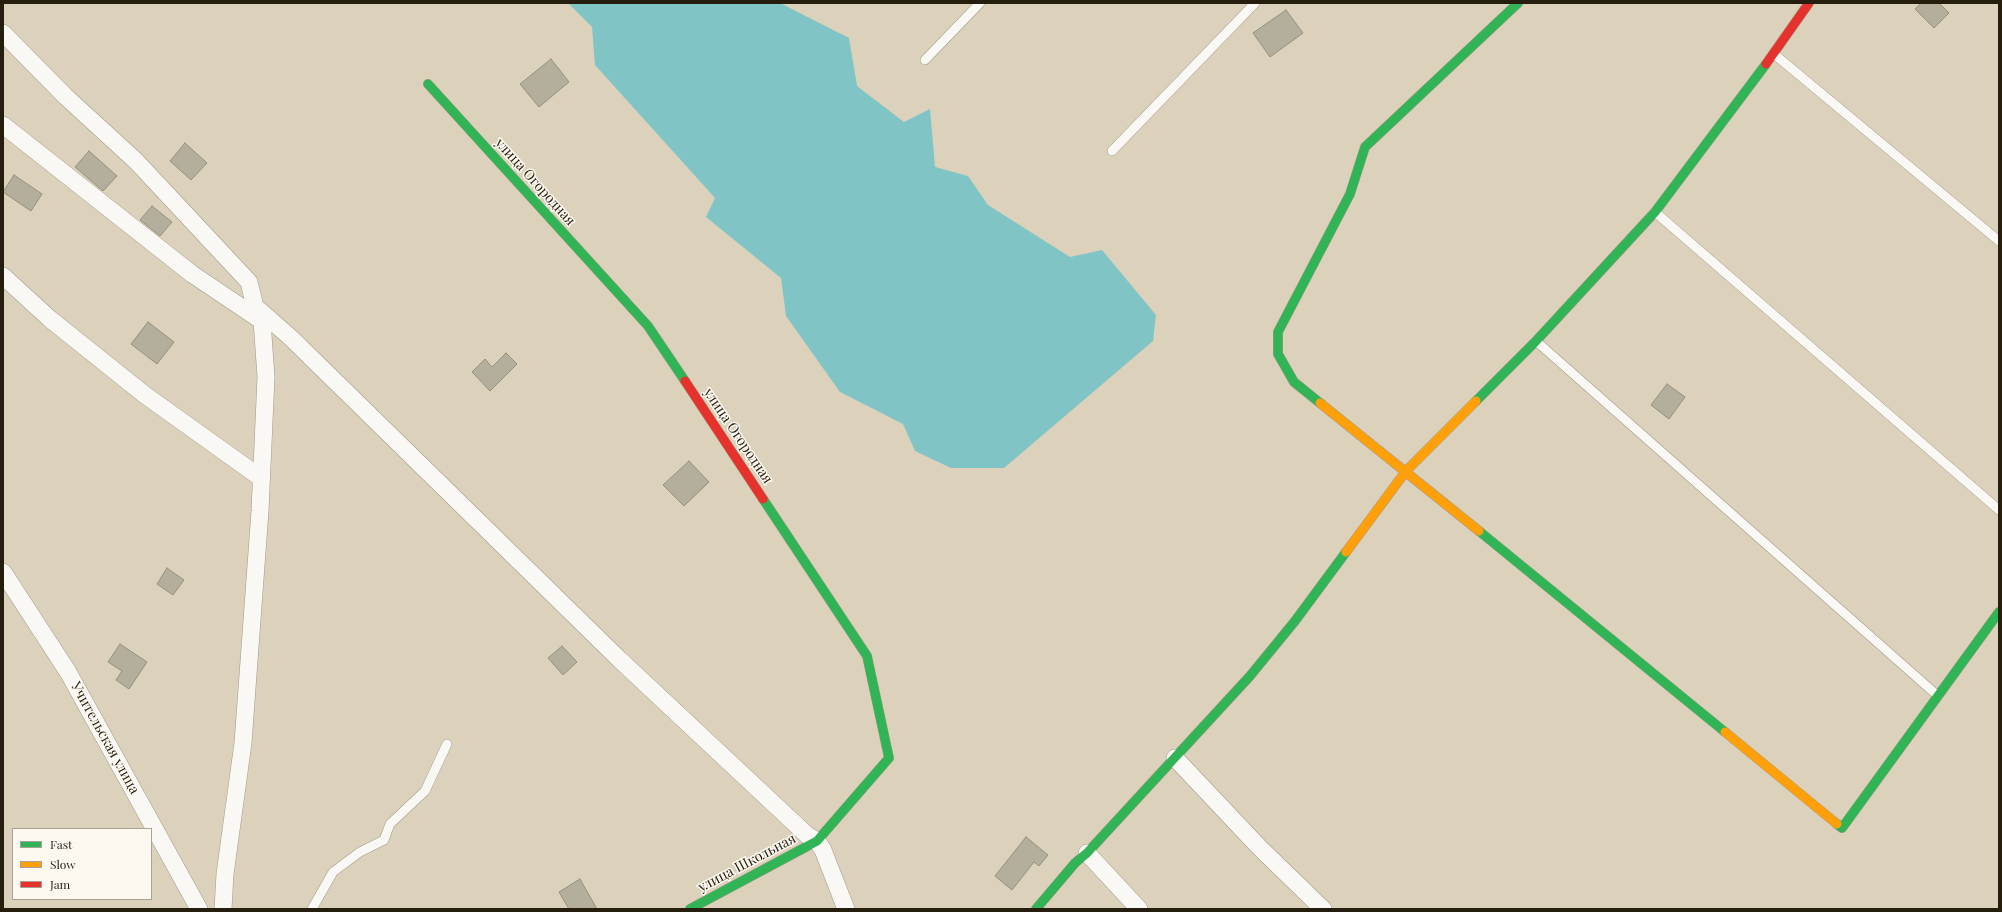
<!DOCTYPE html>
<html>
<head>
<meta charset="utf-8">
<style>
	body { margin:0 }
	#map { position:relative; width:2002px; height:912px; overflow:hidden; background:#dcd2bb; font-family:"Playfair Display",serif }
	canvas { display:block }
	.frame { position:absolute; inset:0; border:4px solid #251e0e; pointer-events:none }
	.legend { position:absolute; left:12px; top:828px; width:140px; height:72px; box-sizing:border-box; background:#fdf9f1; border:1px solid #a7a196; margin:0; padding:5px 7px; list-style:none; font-size:12px; color:#251e0e }
	.legend li { display:flex; align-items:center; gap:8px; height:20px }
	.legend b { width:20px; border:1px solid #a7a196 }
</style>
</head>
<body>
<div id="map">
<canvas width="2002" height="912"></canvas>
<div class="frame"></div>
<ul class="legend">
<li><b style="height:5px;background:#30b455"></b>Fast</li>
<li><b style="height:5px;background:#ff9f0a"></b>Slow</li>
<li><b style="height:5px;background:#e5322d"></b>Jam</li>
</ul>
</div>
<script>
const ctx = document.querySelector('canvas').getContext('2d');
ctx.lineJoin = 'round';
function fill(path, color) {
  ctx.fillStyle = color;
  ctx.fill(path, 'evenodd');
}
function poly(rows) {
  const path = new Path2D();
  for (const r of rows) {
    path.moveTo(r[0], r[1]);
    for (let i = 2; i < r.length; i += 2) path.lineTo(r[i], r[i + 1]);
  }
  return path;
}
function trace(path, color, width, dash) {
  ctx.strokeStyle = color;
  ctx.lineWidth = width;
  ctx.lineCap = dash ? 'butt' : 'round';
  ctx.setLineDash(dash || []);
  ctx.stroke(path);
}
function write(font, color, halo, rows, align = 'center') {
  ctx.font = font + ' "Playfair Display",serif';
  ctx.lineWidth = 3;
  ctx.setLineDash([]);
  ctx.textBaseline = 'middle';
  ctx.strokeStyle = halo;
  ctx.fillStyle = color;
  for (const [text, x, y, turn = 0] of rows) {
    ctx.save();
    ctx.translate(x, y);
    ctx.rotate((+turn || 0) * Math.PI / 180);
    ctx.textAlign = isNaN(turn) ? turn : align;
    if (halo) ctx.strokeText(text, 0, 0);
    ctx.fillText(text, 0, 0);
    ctx.restore();
  }
}
const water = poly([
	[568,3,780,3,849,38,857,86,904,122,930,109,935,167,968,176,988,205,1070,257,1102,250,1156,315,1153,341,1004,468,951,468,915,451,903,424,840,392,786,316,781,278,706,217,715,198,595,65,592,27]
]);
const building = poly([
	[1921,3,1939,3,1949,13,1934,28,1915,9,1921,3],
	[1286,10,1303,33,1270,57,1253,33,1286,10],
	[551,59,569,82,539,107,520,84,551,59],
	[185,143,207,163,191,180,170,161,185,143],
	[89,151,117,176,103,191,75,167,89,151],
	[14,175,42,194,31,211,3,192,14,175],
	[152,206,172,222,160,236,140,220,152,206],
	[148,322,174,342,157,364,131,344,148,322],
	[506,353,517,364,490,391,472,372,485,359,492,367,506,353],
	[1667,384,1685,397,1669,419,1651,405,1667,384],
	[689,461,709,482,684,506,663,485,689,461],
	[167,568,184,580,173,595,157,584,167,568],
	[120,644,147,662,129,689,116,680,122,671,108,662,120,644],
	[562,646,577,662,563,675,548,658,562,646],
	[1026,837,1048,855,1039,866,1034,862,1012,890,995,876,1026,837],
	[580,879,597,909,569,909,559,892,580,879]
]);
const lane = poly([
	[1774,54,1999,241],
	[925,60,980,3],
	[1112,151,1255,3],
	[1655,212,1999,510],
	[1536,341,1938,696],
	[312,909,333,872,360,852,384,840,390,824,425,791,447,744]
]);
const street = poly([
	[3,33,65,96,136,161,249,282,255,307,262,321,266,377,260,511,243,743,225,874,223,909],
	[3,125,192,274,262,321],
	[3,276,50,319,145,395,261,478],
	[257,308,291,338,619,659,807,835,817,841,823,850,846,909],
	[3,572,68,672,199,909],
	[1175,758,1260,848,1323,909],
	[1087,853,1139,909]
]);
const fast = poly([
	[428,84,648,326,685,381],
	[1476,401,1536,341,1655,212,1766,64],
	[1320,403,1294,382,1278,354,1278,332,1350,194,1365,147,1518,3],
	[1479,531,1725,732],
	[1837,824,1842,828,1999,612],
	[690,909,817,841,889,758,867,656,763,499],
	[1036,909,1075,863,1087,853,1250,676,1295,621,1346,552]
]);
const slow = poly([
	[1320,403,1479,531],
	[1346,552,1406,471,1476,401],
	[1725,732,1837,824]
]);
const jam = poly([
	[1766,64,1809,3],
	[685,381,763,499]
]);
const streetNames = [
	["улица Огородная",535,182,48],
	["улица Огородная",738,436,56],
	["Учительская улица",105,738,61],
	["улица Школьная",747,863,-28]
];
fill(water, '#80c4c6');
fill(building, '#b3af9c');
trace(building, '#948f7d', 1);
trace(lane, '#a29a88', 10);
trace(street, '#a29a88', 18);
trace(fast, '#a29a88', 10);
trace(slow, '#a29a88', 10);
trace(jam, '#a29a88', 10);
trace(lane, '#faf8f5', 9);
trace(street, '#faf8f5', 17);
trace(fast, '#30b455', 9);
trace(slow, '#ff9f0a', 9);
trace(jam, '#e5322d', 9);
write('14px', '#251e0e', '#fdf9f1', streetNames);
</script>
</body>
</html>
